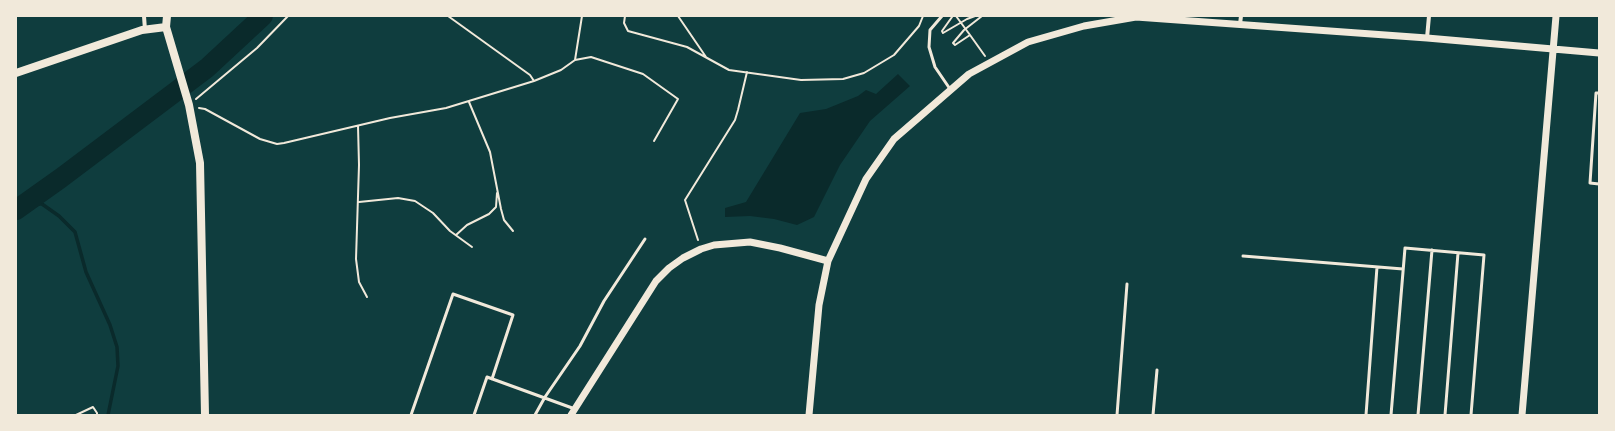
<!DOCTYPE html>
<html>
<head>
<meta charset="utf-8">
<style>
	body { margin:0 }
	#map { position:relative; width:1615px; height:431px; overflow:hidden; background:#0f3d3e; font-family:"Archivo Narrow",sans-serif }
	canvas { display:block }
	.frame { position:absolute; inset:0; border:17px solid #f1e9da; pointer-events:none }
</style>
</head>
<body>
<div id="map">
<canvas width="1615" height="431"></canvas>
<div class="frame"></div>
</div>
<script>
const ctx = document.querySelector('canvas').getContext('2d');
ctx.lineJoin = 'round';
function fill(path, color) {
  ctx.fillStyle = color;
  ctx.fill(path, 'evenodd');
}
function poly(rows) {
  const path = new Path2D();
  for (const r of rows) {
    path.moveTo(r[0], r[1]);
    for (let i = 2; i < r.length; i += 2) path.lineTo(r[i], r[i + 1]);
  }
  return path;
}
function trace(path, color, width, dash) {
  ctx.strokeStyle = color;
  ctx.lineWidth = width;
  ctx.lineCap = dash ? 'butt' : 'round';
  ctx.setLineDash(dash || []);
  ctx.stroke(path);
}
const water = poly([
	[898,74,910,86,870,121,840,165,814,217,797,225,774,219,750,216,725,217,725,208,746,202,800,113,826,109,858,96,866,90,876,94]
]);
const stream = poly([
	[25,203,42,204,59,216,75,232,86,272,110,325,117,347,118,366,108,415]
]);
const river = poly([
	[16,210,61,178,207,68,263,16]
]);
const path = poly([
	[448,16,530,75,534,81],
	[625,16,624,23,628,31,687,47,729,70,801,80,843,79,864,73,894,55,919,26,923,16],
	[678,16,706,57],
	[956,16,970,35],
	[982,16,964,30,953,43,955,45,970,35,985,56],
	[952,17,942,31,943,33,967,19,975,16],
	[575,60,582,16],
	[196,99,257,48,288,16],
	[469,102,490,152,501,209,504,220,513,231],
	[199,108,205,109,260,139,277,144,284,143,390,118,446,108,534,81,561,70,575,60,591,57,643,74,678,99,654,141],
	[358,126,359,165,356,259,359,282,367,297],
	[359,202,398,198,415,201,433,213,450,231,472,247],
	[456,235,467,225,489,214,496,207,497,193],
	[698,240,685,200,735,120,738,110,747,72],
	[76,415,93,407,97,413,97,415]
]);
const service = poly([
	[942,16,930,30,929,47,935,67,950,89],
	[1599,93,1596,93,1590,183,1599,184],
	[1243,256,1403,269],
	[411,415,453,294,513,315,492,379],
	[474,415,487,377,575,409],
	[535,415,545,397,580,346,604,301,645,239],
	[1117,415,1127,284],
	[1153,415,1157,370],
	[1366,415,1377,267],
	[1391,415,1405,248,1484,255,1471,415],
	[1418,415,1432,250],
	[1445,415,1458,253]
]);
const minor = poly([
	[144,16,145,30],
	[1240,24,1241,16],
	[1427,38,1429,16]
]);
const tertiary = poly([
	[571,415,656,281,669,268,683,258,701,249,714,245,750,242,780,248,828,261],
	[809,415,819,305,828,261,866,179,894,139,969,74,1028,42,1084,26,1136,17,1427,38,1599,53],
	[1522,415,1556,16]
]);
const secondary = poly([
	[167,16,166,27,189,105,200,163,205,415],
	[16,73,142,30,166,27]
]);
fill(water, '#0a2a2b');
trace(stream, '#0a2a2b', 3.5);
trace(river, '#0a2a2b', 20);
trace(path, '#f1e9da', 2);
trace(service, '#f1e9da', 3);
trace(minor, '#f1e9da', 4);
trace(tertiary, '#f1e9da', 7);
trace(secondary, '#f1e9da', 8);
</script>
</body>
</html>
